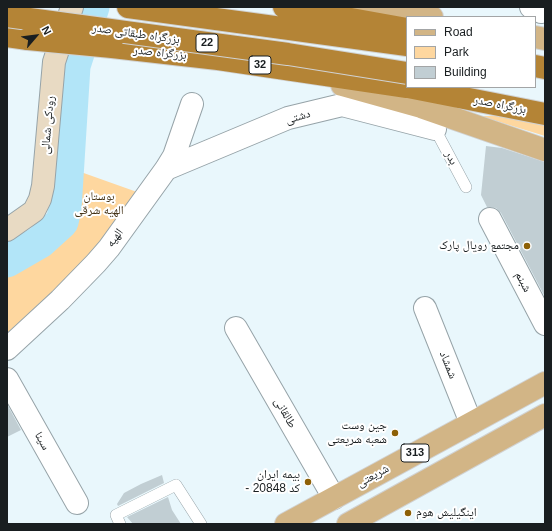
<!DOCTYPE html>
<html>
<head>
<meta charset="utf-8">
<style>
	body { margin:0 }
	#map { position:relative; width:552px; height:531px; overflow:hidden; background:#e9f7fc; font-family:Arial,sans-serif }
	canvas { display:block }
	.frame { position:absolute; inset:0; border:8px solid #191e20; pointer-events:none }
	.legend { position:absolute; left:406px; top:16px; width:130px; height:72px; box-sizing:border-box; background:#fff; border:1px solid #a3a5a6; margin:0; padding:5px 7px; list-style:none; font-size:12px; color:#191e20 }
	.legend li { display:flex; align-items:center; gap:8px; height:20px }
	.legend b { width:20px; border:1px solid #a3a5a6 }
	.north { position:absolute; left:16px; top:16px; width:40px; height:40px; -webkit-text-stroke:3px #fff; paint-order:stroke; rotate:62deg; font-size:11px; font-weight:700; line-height:16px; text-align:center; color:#191e20 }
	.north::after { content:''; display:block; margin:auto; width:14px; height:18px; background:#191e20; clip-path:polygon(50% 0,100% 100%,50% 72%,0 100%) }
</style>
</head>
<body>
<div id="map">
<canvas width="552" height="531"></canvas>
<div class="frame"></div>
<ul class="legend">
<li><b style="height:5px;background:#d2b586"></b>Road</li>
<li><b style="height:11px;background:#fed79f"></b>Park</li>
<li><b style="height:11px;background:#c1ced3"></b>Building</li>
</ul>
<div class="north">N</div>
</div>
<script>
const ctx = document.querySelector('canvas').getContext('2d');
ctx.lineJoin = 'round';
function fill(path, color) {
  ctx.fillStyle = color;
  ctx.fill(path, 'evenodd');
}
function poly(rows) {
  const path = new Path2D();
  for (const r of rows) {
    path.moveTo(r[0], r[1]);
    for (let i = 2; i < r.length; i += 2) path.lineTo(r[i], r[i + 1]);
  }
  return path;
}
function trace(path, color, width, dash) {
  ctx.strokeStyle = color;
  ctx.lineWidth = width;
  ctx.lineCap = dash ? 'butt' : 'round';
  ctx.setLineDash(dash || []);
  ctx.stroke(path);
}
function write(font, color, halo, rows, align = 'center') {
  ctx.font = font + ' Arial,"Noto Naskh Arabic",sans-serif';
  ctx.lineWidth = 4;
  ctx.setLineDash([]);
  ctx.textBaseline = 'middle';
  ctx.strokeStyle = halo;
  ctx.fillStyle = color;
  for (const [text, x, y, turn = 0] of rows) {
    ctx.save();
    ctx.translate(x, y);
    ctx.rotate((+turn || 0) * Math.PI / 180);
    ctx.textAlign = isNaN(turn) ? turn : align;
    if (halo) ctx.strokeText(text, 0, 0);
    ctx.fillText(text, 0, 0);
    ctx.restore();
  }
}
const green = poly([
	[480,116,520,116,545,122,545,136],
	[78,171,137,192,99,245,7,342,7,274,22,266,64,239,73,227]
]);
const river = poly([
	[7,261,40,242,62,222,65,209,74,66,93,7]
]);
const building = poly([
	[486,146,502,148,545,162,545,297,501,213,496,208,491,207,487,207,481,195],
	[7,404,21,430,7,437],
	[162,475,164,483,118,506,117,504,124,493,141,484],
	[168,497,172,510,181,524,133,524,127,517]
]);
const lane = poly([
	[435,129,466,187],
	[120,524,116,515,176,485,201,524]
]);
const street = poly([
	[531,7,541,12,545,11],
	[166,169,288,118,342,105,435,129],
	[490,219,545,324],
	[425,308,471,423],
	[236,328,334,498],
	[7,349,60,300,96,263,109,248,166,169,174,156,192,104],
	[7,379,77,503]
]);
const secondary = poly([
	[7,230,34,211,40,199,43,186,54,62,72,7]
]);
const primary = poly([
	[352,11,432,17],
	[535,37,545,39],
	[342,85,421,107,545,150],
	[286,524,545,383],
	[348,524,545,415]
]);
const highway = poly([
	[128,7,407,45],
	[284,7,407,29],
	[7,36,28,39],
	[112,47,218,59,407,87],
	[535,66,545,68],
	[408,87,545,114]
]);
const highwayBridge = poly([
	[7,16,288,54,407,73],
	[28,39,112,47]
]);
const markers = [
	[527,246,4,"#8d6006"],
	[395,433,4,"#8d6006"],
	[308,482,4,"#8d6006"],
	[408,513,4,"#8d6006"]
];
const shields = [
	[207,43,22],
	[260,65,22],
	[415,453,28]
];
const shieldNames = [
	["22",207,43],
	["32",260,65],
	["313",415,453]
];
const streetNames = [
	["بزرگراه طبقاتی صدر",136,34,8],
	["بزرگراه صدر",160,53,6],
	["بزرگراه صدر",500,105,11],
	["دشتی",298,117,-16],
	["رودکی شمالی",48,125,-85],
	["بدر",451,158,62],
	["الهیه",115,238,-53],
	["شبنم",523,282,62],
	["شمشاد",448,365,68],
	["طالقانی",285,413,60],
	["سینا",42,441,61],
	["شریعتی",373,476,-29]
];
const parkNames = [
	["بوستان",99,197],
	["الهیه شرقی",99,211]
];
const poiNames = [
	["مجتمع رویال پارک",519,246],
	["جین وست",387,426],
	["شعبه شریعتی",387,440],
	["بیمه ایران",300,475],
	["- کد 20848",300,489],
	["اینگیلیش هوم",416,513,"left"]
];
fill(green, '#fed79f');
trace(river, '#b2e5f8', 33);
fill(building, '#c1ced3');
trace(lane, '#96a3a8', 12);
trace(street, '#96a3a8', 24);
trace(secondary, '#96a3a8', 24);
trace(primary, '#d1d2d2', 24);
trace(highway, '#d1d2d2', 24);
trace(lane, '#fff', 11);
trace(street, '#fff', 22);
trace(secondary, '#e8dac3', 22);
trace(primary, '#d2b586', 22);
trace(highway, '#b48436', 22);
trace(highwayBridge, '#d1d2d2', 24, []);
trace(highwayBridge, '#b48436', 22);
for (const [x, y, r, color] of markers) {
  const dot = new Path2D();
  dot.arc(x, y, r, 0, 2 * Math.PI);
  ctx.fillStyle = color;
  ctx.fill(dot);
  trace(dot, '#fff', 1.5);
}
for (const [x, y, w] of shields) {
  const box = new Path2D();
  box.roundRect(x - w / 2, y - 9, w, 18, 3);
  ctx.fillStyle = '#fff';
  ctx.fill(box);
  trace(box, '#191e20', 1);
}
write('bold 11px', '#191e20', null, shieldNames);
write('12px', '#191e20', '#fff', streetNames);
write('12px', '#402e11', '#fff', parkNames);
write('12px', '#191e20', '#fff', poiNames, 'right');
</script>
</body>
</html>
